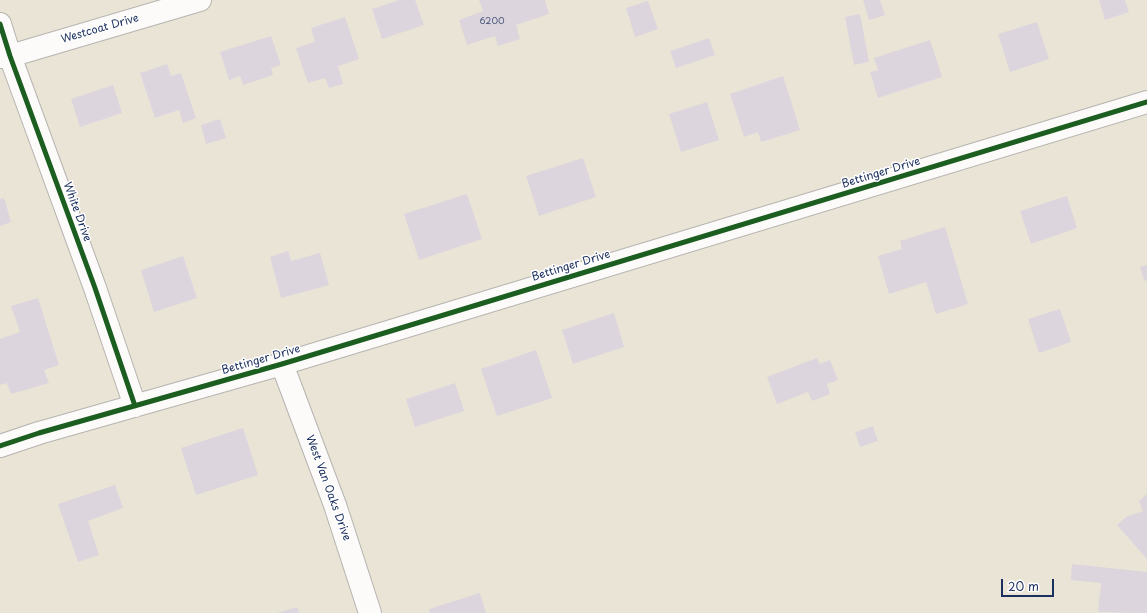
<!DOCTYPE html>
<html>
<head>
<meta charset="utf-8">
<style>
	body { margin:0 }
	#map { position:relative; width:1147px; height:613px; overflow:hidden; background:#eae4d6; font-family:"Playpen Sans",sans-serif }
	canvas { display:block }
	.scale { position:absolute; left:1001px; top:579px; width:53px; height:18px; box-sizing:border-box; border:2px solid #1b2f5e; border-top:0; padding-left:5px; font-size:12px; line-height:14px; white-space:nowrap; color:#1b2f5e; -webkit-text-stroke:3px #fff; paint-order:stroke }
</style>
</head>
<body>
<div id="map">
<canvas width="1147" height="613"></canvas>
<div class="scale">20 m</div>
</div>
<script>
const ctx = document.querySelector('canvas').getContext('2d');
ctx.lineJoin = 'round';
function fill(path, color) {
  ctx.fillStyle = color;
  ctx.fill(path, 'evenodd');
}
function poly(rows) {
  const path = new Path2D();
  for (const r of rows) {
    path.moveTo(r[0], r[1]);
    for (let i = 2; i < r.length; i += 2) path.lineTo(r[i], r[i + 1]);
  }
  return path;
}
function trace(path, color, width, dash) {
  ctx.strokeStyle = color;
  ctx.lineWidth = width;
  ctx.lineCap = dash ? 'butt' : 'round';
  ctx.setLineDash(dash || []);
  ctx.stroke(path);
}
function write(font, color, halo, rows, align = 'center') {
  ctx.font = font + ' "Playpen Sans",sans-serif';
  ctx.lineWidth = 3;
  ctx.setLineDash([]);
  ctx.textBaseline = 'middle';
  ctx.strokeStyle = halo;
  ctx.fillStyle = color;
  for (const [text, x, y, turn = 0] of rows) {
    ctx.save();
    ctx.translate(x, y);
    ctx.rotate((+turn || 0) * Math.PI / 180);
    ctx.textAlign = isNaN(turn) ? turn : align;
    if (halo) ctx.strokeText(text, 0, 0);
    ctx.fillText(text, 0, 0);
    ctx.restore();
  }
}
const building = poly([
	[399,0,415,0,424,25,382,39,372,9],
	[479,0,545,0,549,14,516,25,520,39,498,46,495,36,467,45,459,20,483,11],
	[863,0,880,0,885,15,869,20],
	[1099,0,1125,0,1129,12,1105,20],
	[648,1,658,29,635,37,626,8],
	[860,14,869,62,854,65,845,17],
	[345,17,359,59,338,66,343,84,329,88,325,78,308,83,296,48,315,42,311,28],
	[1037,22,1049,59,1010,72,998,34],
	[271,36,281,65,271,68,273,75,243,85,240,76,229,80,220,52],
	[709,38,715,55,676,68,670,51],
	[930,40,942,77,878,98,870,72,878,70,874,58],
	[167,64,171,76,181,73,196,118,183,123,179,110,155,118,140,73],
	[783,76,800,130,761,142,758,132,744,137,730,94],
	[113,85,122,113,80,127,71,99],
	[707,102,719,140,681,152,669,114],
	[220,119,226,138,206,144,201,125],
	[583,158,596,197,539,216,526,176],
	[467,194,482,239,419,260,404,214],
	[1067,196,1077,228,1031,244,1020,211],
	[4,198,11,222,0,226,0,199],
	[945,227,968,304,936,314,926,282,889,294,878,256,902,249,900,241],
	[288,251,291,261,320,253,329,285,281,298,270,257],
	[183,256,197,298,154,312,141,270],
	[1147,265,1147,280,1144,281,1140,267],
	[38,298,59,365,44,370,49,383,11,394,7,383,0,385,0,339,20,332,11,306],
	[1060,309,1071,342,1039,353,1028,319],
	[614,313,624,347,573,364,562,330],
	[536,350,552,398,497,416,481,369],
	[817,358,820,364,830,360,838,380,827,384,830,394,812,401,808,392,777,404,767,377],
	[455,383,464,411,415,427,406,399],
	[873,426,878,441,860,447,855,432],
	[243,428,258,475,196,495,181,448],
	[115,485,123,508,88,521,99,555,78,562,58,504],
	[1147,494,1147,559,1117,525,1126,517,1143,511,1139,501],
	[1072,564,1147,572,1147,613,1098,612,1101,583,1071,580],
	[480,593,486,613,430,613,429,609],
	[297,607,299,613,277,613]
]);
const minor = poly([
	[0,24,10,56,95,288,135,406],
	[0,57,10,56,200,0],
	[282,364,335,505,370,613],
	[0,446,39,433,282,364,1147,102]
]);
const cycleway = poly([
	[0,24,10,56,95,288,135,406],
	[0,446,39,433,282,364,1147,102]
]);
const numberNames = [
	["6200",492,22]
];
const streetNames = [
	["Westcoat Drive",100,29,-16],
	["Bettinger Drive",881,173,-17],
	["White Drive",77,212,70],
	["Bettinger Drive",571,266,-17],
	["Bettinger Drive",261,360,-16],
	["West Van Oaks Drive",328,488,70]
];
fill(building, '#dcd5dd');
trace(minor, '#b6b4b0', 24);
trace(minor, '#fcfbf9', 22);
trace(cycleway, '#1b5e20', 5);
write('9px', '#4b587e', null, numberNames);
write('11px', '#1b2f5e', '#fff', streetNames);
</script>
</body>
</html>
